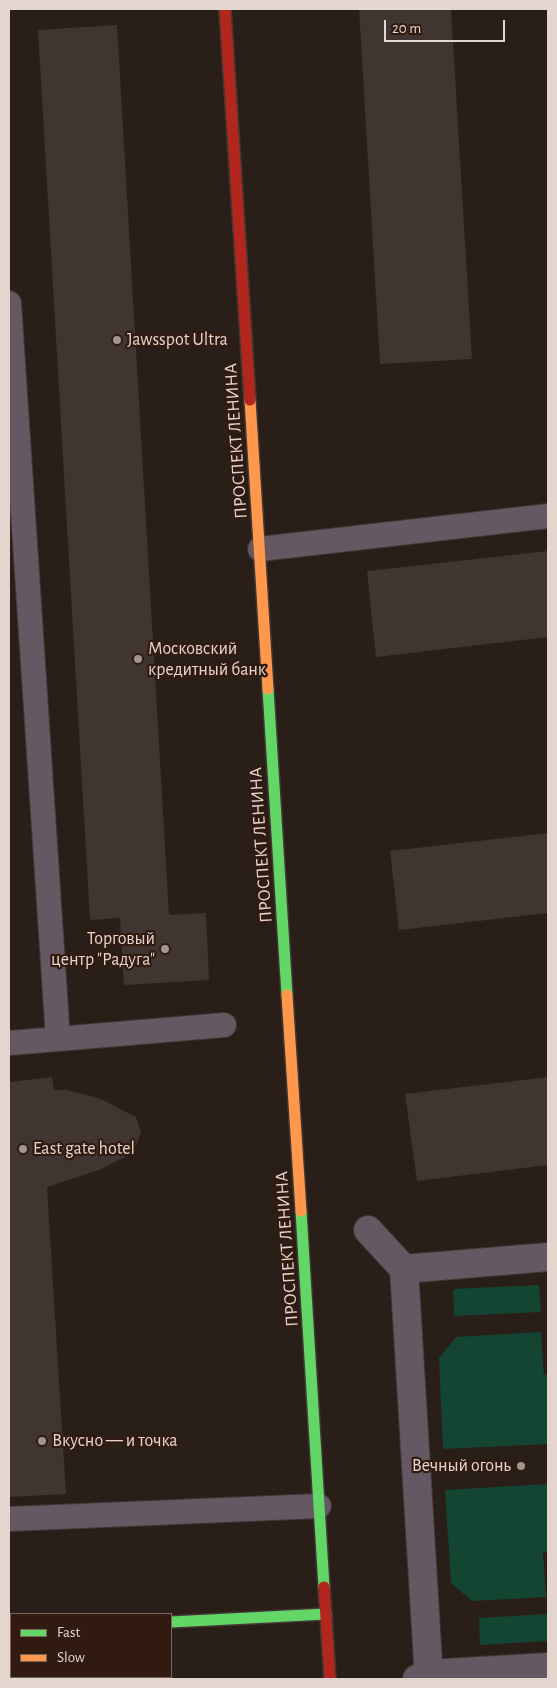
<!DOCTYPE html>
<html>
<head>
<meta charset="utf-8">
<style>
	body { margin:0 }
	#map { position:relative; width:557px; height:1688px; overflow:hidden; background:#2a1e18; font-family:"Alegreya Sans",sans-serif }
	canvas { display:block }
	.frame { position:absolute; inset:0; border:10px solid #e4d5ce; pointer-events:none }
	.legend { position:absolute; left:10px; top:1613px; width:162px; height:65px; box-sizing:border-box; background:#311b11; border:1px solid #79655d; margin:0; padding:6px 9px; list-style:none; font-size:15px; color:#e4d5ce }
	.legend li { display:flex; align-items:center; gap:10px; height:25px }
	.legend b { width:25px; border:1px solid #79655d }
	.scale { position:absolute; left:384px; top:20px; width:121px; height:22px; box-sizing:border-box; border:2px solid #e4d5ce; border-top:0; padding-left:6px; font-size:15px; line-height:18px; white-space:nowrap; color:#e4d5ce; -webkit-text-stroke:4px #311b11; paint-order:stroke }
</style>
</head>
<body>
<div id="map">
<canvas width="557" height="1688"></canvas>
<div class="frame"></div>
<ul class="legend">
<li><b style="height:6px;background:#63d668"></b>Fast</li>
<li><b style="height:6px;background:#ff974d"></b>Slow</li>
</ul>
<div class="scale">20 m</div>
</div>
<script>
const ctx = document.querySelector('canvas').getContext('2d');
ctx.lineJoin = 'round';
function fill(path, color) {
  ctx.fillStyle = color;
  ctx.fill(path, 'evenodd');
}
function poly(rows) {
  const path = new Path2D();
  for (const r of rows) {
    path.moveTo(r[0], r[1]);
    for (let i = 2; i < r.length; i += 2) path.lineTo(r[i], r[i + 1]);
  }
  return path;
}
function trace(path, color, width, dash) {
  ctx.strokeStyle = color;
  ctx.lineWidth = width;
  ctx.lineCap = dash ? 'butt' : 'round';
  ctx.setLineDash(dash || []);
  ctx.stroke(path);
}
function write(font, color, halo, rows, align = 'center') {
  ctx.font = font + ' "Alegreya Sans",sans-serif';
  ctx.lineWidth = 4.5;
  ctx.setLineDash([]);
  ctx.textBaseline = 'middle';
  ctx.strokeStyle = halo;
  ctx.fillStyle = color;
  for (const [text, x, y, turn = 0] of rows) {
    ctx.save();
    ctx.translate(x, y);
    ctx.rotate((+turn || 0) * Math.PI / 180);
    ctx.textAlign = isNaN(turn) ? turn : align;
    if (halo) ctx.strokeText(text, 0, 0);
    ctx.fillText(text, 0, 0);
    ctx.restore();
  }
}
const green = poly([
	[539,1285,541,1312,454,1316,453,1289],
	[541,1332,544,1375,548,1375,548,1444,443,1449,439,1358,456,1337],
	[548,1484,548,1552,543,1552,546,1597,472,1601,451,1583,445,1490],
	[548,1614,548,1641,480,1645,479,1618]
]);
const building = poly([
	[359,9,451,9,472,359,380,364],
	[117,25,169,915,206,913,209,980,124,985,120,918,90,920,38,30],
	[548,551,548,637,376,657,367,571],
	[548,833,548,913,399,930,390,851],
	[52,1077,54,1090,67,1090,101,1099,136,1117,141,1133,134,1150,125,1157,99,1170,47,1187,66,1494,9,1497,9,1082],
	[548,1077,548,1165,417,1181,405,1094]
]);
const lane = poly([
	[9,303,58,1039,224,1025],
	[260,549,548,516],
	[9,1043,58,1039],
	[9,1519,319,1506]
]);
const street = poly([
	[368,1230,404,1269],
	[9,1630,11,1629],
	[417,1679,428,1674,548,1667],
	[429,1679,404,1269,548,1257]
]);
const fast = poly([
	[268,689,287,995],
	[301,1211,324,1587],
	[171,1622,326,1614]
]);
const slow = poly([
	[250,400,268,689],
	[287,995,301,1211]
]);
const jam = poly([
	[225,9,250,400],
	[324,1587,330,1679]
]);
const markers = [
	[117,340,5,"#a3958e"],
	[138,659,5,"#a3958e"],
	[165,949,5,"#a3958e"],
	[23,1149,5,"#a3958e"],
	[42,1441,5,"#a3958e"],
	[521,1466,5,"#a3958e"]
];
const poiNames = [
	["Jawsspot Ultra",127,340],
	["Московский",148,649],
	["кредитный банк",148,670],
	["Торговый",155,939,"right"],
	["центр \"Радуга\"",155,960,"right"],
	["East gate hotel",33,1149],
	["Вкусно — и точка",52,1441],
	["Вечный огонь",511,1466,"right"]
];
const streetNames = [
	["ПРОСПЕКТ ЛЕНИНА",236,441,-94],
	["ПРОСПЕКТ ЛЕНИНА",261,845,-94],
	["ПРОСПЕКТ ЛЕНИНА",287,1249,-94]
];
fill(green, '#144532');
fill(building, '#403530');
trace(lane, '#423833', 26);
trace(street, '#423833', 30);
trace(fast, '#423833', 14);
trace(slow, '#423833', 14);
trace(jam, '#423833', 14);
trace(lane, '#655863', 24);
trace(street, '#655863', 28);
trace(fast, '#63d668', 11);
trace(slow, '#ff974d', 11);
trace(jam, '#b3261e', 11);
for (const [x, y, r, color] of markers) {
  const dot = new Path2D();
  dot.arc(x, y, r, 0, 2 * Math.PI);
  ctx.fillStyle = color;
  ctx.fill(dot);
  trace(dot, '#311b11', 2);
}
write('18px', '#e4d5ce', '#311b11', poiNames, 'left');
write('18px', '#e4d5ce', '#311b11', streetNames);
</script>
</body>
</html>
